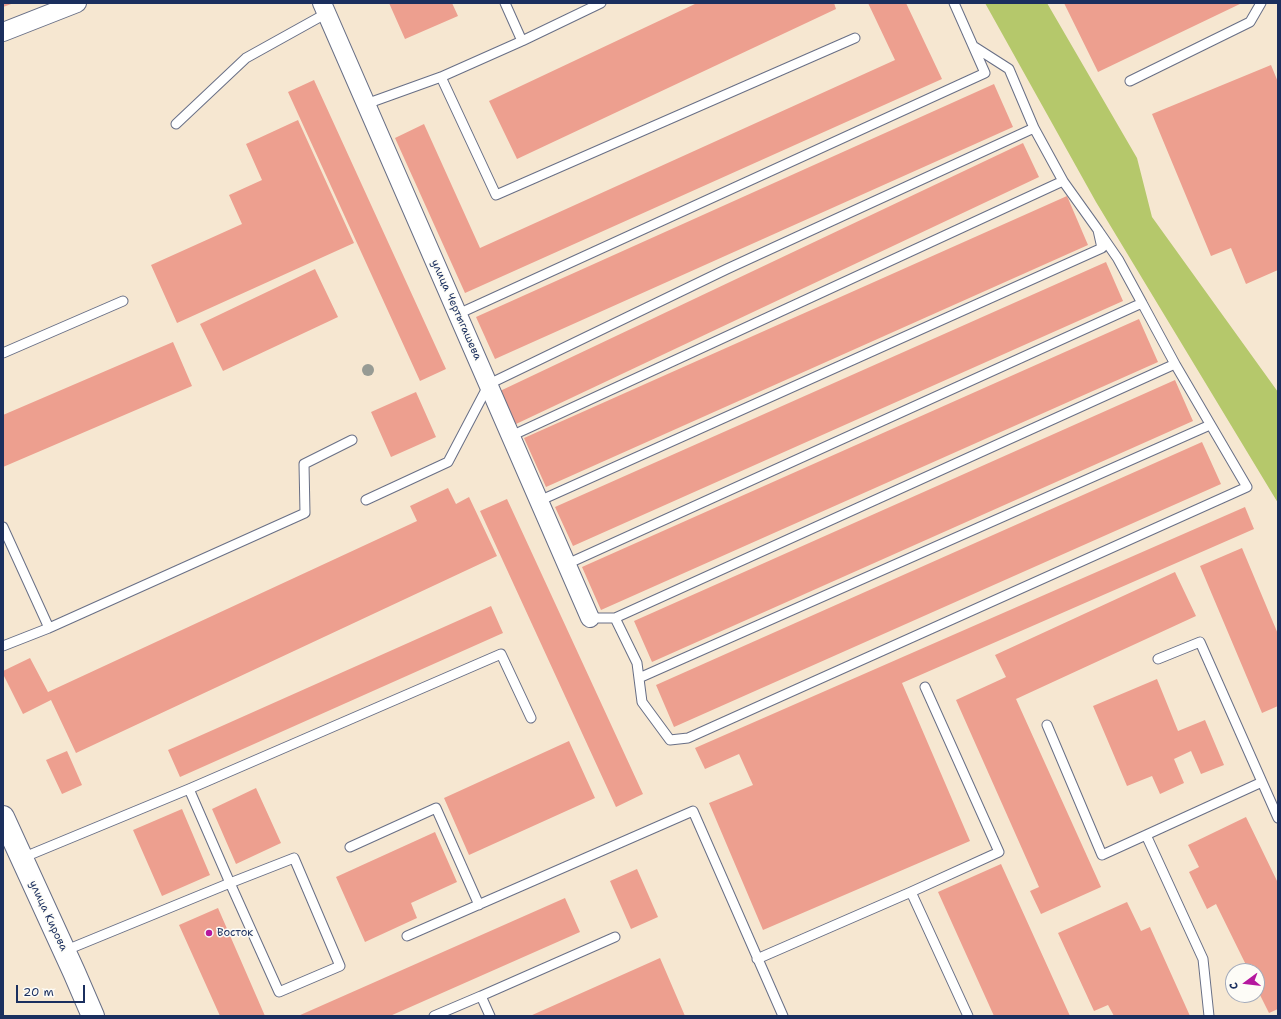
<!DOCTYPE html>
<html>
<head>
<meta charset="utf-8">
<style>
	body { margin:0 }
	#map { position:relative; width:1281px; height:1019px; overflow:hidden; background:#f6e7d1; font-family:"Shantell Sans",sans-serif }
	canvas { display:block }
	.frame { position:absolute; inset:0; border:4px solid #1b2f5e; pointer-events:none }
	.north { position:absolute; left:1225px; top:963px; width:40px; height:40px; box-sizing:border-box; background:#fdfcf7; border:1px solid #a3aaba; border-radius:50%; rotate:255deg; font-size:11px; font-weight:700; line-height:16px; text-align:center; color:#1b2f5e }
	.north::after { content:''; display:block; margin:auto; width:14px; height:18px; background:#b5179e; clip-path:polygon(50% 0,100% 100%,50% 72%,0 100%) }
	.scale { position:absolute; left:16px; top:985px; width:69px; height:18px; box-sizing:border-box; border:2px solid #1b2f5e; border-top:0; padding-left:5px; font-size:12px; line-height:14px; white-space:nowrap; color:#1b2f5e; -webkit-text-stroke:3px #fdfcf7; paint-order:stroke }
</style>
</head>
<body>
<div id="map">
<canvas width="1281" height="1019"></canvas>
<div class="frame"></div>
<div class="north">С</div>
<div class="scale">20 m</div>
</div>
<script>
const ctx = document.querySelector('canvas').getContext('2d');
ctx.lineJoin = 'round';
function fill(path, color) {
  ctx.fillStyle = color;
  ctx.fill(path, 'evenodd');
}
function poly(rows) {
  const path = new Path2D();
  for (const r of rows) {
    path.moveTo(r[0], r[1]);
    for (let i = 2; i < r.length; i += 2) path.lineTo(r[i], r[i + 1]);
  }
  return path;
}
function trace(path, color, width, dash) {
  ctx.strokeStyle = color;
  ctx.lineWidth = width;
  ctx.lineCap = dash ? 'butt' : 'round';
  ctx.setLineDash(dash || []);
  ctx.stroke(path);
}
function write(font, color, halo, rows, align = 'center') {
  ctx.font = font + ' "Shantell Sans",sans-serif';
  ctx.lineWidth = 3;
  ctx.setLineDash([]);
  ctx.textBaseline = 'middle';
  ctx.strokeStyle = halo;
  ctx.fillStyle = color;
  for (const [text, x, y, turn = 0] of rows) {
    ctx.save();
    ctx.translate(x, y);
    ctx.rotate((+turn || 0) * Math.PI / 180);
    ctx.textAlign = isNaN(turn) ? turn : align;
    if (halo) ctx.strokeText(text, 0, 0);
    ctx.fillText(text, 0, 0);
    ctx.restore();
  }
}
const green = poly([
	[985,3,1047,3,1137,158,1152,217,1278,392,1278,503,1096,202]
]);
const building = poly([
	[3,3,14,3,3,7],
	[389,3,452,3,458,16,405,39],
	[697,3,834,3,836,9,517,159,489,101],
	[868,3,906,3,942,79,465,293,395,138,424,124,480,248,895,60],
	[1064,3,1242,3,1098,72],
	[1271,65,1278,82,1278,270,1246,284,1231,248,1211,256,1152,114],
	[314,80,446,369,420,381,288,92],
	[994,84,1013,127,495,359,476,317],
	[298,120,354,243,177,323,151,265,242,224,229,195,262,180,246,144],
	[1023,143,1039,177,516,424,500,391],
	[1067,196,1088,245,546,487,524,438],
	[1106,262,1123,301,573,546,555,507],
	[315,269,338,317,223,371,200,324],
	[1139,319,1158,362,601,610,582,567],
	[173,342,192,386,3,467,3,415],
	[1175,380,1193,421,652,662,634,621],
	[416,392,436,437,391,457,371,412],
	[1202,442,1221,484,674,727,656,685],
	[448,488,456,504,469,497,497,556,76,753,51,700,23,714,3,674,3,671,30,658,48,692,417,521,410,506],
	[507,499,643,794,616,807,480,511],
	[1245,507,1254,529,902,683,970,841,763,930,709,803,753,785,739,754,705,769,695,748],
	[1242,548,1278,634,1278,706,1262,713,1200,566],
	[1175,572,1196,616,1016,699,1101,887,1041,914,1030,891,1039,887,956,700,1006,677,995,655],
	[491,606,503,633,180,777,168,750],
	[1157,679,1178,731,1205,720,1224,765,1201,774,1191,751,1174,759,1184,783,1160,794,1152,776,1127,786,1093,706],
	[569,741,595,798,469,855,444,798],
	[67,751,82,785,62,794,46,760],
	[256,788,281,843,236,864,212,809],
	[182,809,210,875,162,896,133,830],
	[1246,817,1278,883,1278,1009,1269,1013,1257,989,1257,971,1249,971,1216,904,1207,909,1189,872,1199,867,1188,845],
	[435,832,457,882,411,903,417,918,365,942,336,877],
	[1001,864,1070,1016,994,1016,938,892],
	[637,869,658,917,631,929,610,881],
	[565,898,580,932,390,1016,298,1016],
	[1127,902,1141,931,1150,927,1190,1016,1114,1016,1108,1005,1094,1011,1058,933],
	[218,908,265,1016,220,1016,179,925],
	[660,958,685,1016,530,1016]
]);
const service = poly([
	[505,3,522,41],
	[441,77,496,195,855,38],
	[1130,81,1250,22,1261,3],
	[366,104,441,77,522,41,601,3],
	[176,124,246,58,327,13],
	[458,314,985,73,954,3],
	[3,353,123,301],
	[511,436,1063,181,1034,128],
	[366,500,448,462,489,384,727,269,1034,128,1009,69,973,46],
	[539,501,1102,248,1098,230,1063,181],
	[3,527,49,628],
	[567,564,1142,303,1118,259,1098,230],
	[590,618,615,618,1175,364,1142,303],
	[615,618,637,663,642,702,670,740,688,738,1247,487,1175,364],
	[3,646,49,628,305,513,304,464,352,440],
	[1158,659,1200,642,1278,818],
	[639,678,1210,425],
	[1047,725,1102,855,1146,835,1203,959,1209,1016],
	[1146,835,1262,782],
	[350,847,436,808,479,905],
	[22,858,189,789,501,654,531,718],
	[911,892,968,1016],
	[407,936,693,811,783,1016],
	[64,951,230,883,294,858,340,966,279,992,230,883,189,789],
	[757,959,911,892,999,852,925,687],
	[481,996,615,937],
	[434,1016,481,996,490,1016]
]);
const minor = poly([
	[322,3,590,618],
	[3,32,77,3]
]);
const primary = poly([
	[3,817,74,972,93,1016]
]);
const trees = [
	[368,370]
];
const markers = [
	[209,933,4,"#b5179e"]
];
const streetNames = [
	["улица Чертыгашева",456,310,66],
	["улица Кирова",48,916,65]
];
const poiNames = [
	["Восток",217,933]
];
fill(green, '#b5c86b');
fill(building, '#ed9f8f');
trace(service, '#686f86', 11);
trace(minor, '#686f86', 20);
trace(primary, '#686f86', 24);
trace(service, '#fff', 9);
trace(minor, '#fff', 18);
trace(primary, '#fff', 22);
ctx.fillStyle = '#979b94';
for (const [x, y] of trees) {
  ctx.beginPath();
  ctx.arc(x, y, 6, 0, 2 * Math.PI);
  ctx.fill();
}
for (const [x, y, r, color] of markers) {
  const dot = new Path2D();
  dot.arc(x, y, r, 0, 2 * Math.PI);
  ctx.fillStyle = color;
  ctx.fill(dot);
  trace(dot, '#fdfcf7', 1.5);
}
write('11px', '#1b2f5e', '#fdfcf7', streetNames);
write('11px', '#1b2f5e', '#fdfcf7', poiNames, 'left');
</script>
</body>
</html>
